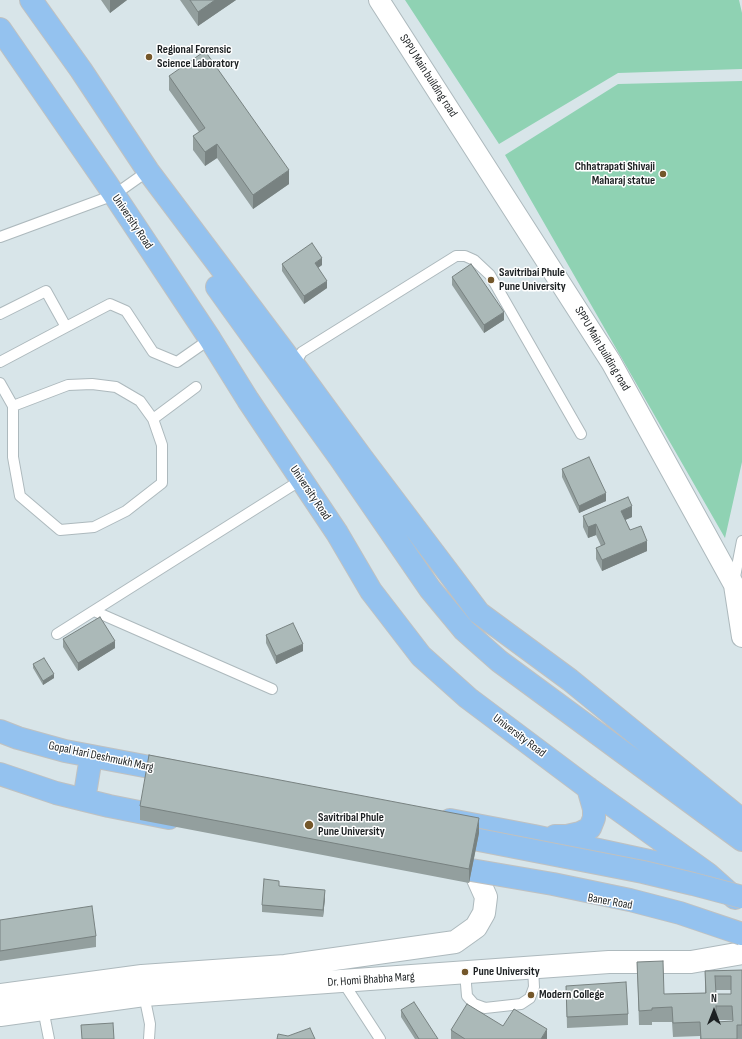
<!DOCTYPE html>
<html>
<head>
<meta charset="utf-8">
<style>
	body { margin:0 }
	#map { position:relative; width:742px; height:1039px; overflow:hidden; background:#d8e5e9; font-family:"Sofia Sans Condensed",sans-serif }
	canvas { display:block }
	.north { position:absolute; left:694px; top:991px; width:40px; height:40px; -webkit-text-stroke:3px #fff; paint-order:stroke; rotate:0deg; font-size:11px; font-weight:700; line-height:16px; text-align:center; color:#1c2022 }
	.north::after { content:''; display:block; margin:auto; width:14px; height:18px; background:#1c2022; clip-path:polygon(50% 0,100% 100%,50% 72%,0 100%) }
</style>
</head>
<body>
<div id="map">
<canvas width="742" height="1039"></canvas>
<div class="north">N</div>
</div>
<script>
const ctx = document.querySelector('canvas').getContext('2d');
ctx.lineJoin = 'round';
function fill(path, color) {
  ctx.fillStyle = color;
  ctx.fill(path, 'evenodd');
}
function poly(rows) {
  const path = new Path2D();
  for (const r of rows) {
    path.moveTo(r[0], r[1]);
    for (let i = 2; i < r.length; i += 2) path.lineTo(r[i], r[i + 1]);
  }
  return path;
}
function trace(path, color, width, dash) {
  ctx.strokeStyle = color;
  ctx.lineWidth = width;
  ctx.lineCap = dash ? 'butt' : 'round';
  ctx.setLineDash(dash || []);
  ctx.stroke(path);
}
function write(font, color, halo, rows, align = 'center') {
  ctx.font = font + ' "Sofia Sans Condensed",sans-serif';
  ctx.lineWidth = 3;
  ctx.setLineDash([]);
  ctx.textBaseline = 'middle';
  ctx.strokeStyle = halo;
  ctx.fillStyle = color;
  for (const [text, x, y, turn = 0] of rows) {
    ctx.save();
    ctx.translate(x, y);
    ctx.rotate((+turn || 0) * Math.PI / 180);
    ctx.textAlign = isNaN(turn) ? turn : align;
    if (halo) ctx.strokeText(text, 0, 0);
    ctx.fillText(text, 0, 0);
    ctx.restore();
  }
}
const green = poly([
	[405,0,739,0,742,13,742,69,618,73,499,144],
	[742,81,742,462,725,538,505,155,618,84]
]);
const service = poly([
	[0,237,114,195,148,171],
	[0,314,46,291,66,327,0,362],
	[66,327,110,304,126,311,153,352,177,362,210,339],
	[294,365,302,352,456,256,465,256,474,260,490,275,581,434],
	[0,383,13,406,13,457,20,496,60,530,94,527,126,511,162,483,162,445,153,419,140,401,116,387,92,384,68,385,13,406],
	[153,419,196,387],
	[734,582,742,541],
	[94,611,272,689],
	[57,634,301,480],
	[465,972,467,996,474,1004,485,1008,521,1004,530,998,534,987,533,968],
	[343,982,380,1039],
	[144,995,150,1024,149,1039],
	[43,1009,49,1039]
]);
const minor = poly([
	[379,0,611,362,734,585,742,637]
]);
const secondary = poly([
	[0,995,142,976,285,966,455,942,476,927,484,913,486,897,478,879],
	[0,1015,144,995,609,962,691,962,742,953]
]);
const primary = poly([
	[31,0,81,70,148,171,294,365,362,458,479,613,570,680,742,820],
	[0,29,107,184,210,339,248,400,337,533,371,591,421,656,468,698,588,788,708,874,735,898],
	[217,287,340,458,430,589,464,630,499,661,742,840],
	[0,731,18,738,65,751,176,772],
	[0,774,56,793,109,806,169,818],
	[84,800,91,757],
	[450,820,534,836,700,872],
	[555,836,567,836,580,833,590,828,594,818,594,809,588,788]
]);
const primaryBridge = poly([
	[448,834,643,872,693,884,742,897],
	[442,865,553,884,630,900,680,913,742,934]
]);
const wall = poly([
	[101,0,127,0,110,13],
	[180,0,236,0,198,26],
	[169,76,289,184,253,209,217,158,205,166,193,150,193,136,199,132,169,90],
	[282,264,322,265,318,268,327,288,304,304,282,271],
	[452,277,504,320,484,333,452,285],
	[562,469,606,501,579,513,562,477],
	[583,516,632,517,625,520,630,530,647,551,602,571,596,559,596,548,601,546,596,535,588,538,583,527],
	[266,635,303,651,276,664,266,643],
	[63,639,115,648,78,671,63,647],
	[33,664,54,678,43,685,33,668],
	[140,806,479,833,469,883,140,820],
	[279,886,325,898,323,917,262,912,262,905],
	[0,920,96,936,96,947,0,961],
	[637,962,664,994,705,993,705,971,742,970,742,1039,700,1039,700,1036,673,1037,672,1022,652,1022,652,1025,639,1025],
	[716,990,731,990,731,994,716,994],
	[716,1020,732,1020,733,1021,716,1022],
	[566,986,628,1014,628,1025,567,1028],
	[401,1010,438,1039,415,1039,401,1017],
	[503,1026,547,1039,451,1039,451,1030]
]);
const shadedWall = poly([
	[110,0,127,0,110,13],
	[215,0,236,0,198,26,198,12],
	[217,144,217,158,205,166,205,152],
	[289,170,289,184,253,209,253,195],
	[322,258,322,265,315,270,315,263],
	[327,281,327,288,304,304,304,296],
	[504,312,504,320,484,333,484,325],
	[606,493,606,501,579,513,579,506],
	[632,506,632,517,621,522,621,511],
	[596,524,596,535,588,538,588,527],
	[647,541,647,551,602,571,602,560],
	[115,641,115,648,78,671,78,663],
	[303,644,303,651,276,664,276,656],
	[54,674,54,678,43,685,43,681],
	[479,818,479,833,469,883,469,869],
	[325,890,325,898,323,917,323,910],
	[547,1029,547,1039,541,1039]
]);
const building = poly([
	[190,0,215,0,198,12,190,0],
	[205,51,289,170,253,195,217,144,205,152,193,136,205,128,169,76,205,51],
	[312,243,322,258,315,263,327,281,304,296,282,264,312,243],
	[471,264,504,312,484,325,452,277,471,264],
	[589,457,606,493,579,506,562,469,589,457],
	[628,497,632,506,621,511,630,530,641,526,647,541,602,560,596,548,605,544,596,524,588,527,583,516,628,497],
	[100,617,115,641,78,663,63,639,100,617],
	[293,623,303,644,276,656,266,635,293,623],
	[44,658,54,674,43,681,33,664,44,658],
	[149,755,479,818,469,869,140,806,149,755],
	[264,879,279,881,279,886,325,890,323,910,262,905,264,879],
	[92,906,96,936,0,951,0,920,92,906],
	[663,961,664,994,706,993,705,971,742,970,742,1025,737,1025,737,1039,701,1039,700,1022,673,1023,672,1007,652,1008,652,1010,639,1011,637,962,663,961],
	[715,976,731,976,731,994,716,994,715,976],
	[716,1006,732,1006,733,1021,716,1022,716,1006],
	[626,982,628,1014,567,1017,566,986,626,982],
	[414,1002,438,1039,419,1039,401,1010,414,1002],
	[467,1004,503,1026,514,1009,547,1029,541,1039,465,1039,451,1030,467,1004],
	[113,1023,114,1039,82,1039,81,1025,113,1023],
	[310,1028,315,1039,277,1039,278,1034,288,1036,310,1028]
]);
const markers = [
	[149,57,4,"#74572a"],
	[663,174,4,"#74572a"],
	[491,280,4,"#74572a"],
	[309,825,5,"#74572a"],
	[465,972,4,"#74572a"],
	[531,995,4,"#74572a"]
];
const poiNames = [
	["Regional Forensic",157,50],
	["Science Laboratory",157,64],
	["Chhatrapati Shivaji",655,167,"right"],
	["Maharaj statue",655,181,"right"],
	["Savitribai Phule",499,273],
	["Pune University",499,287],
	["Savitribal Phule",318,818],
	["Pune University",318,832],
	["Pune University",473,972],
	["Modern College",539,995]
];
const streetNames = [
	["SPPU Main building road",428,76,57],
	["University Road",132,222,56],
	["SPPU Main building road",602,349,59],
	["University Road",310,493,56],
	["University Road",519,736,37],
	["Gopal Hari Deshmukh Marg",101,757,12],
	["Baner Road",610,902,10],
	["Dr. Homi Bhabha Marg",371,980,-4]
];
fill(green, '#8fd2b3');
trace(service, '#adb9bd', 12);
trace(minor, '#adb9bd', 22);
trace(secondary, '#adb9bd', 24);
trace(primary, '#bfc1c1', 24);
trace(service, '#fff', 10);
trace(minor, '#fff', 20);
trace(secondary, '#fff', 22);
trace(primary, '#94c2ef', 22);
trace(primaryBridge, '#bfc1c1', 24, []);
trace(primaryBridge, '#94c2ef', 22);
fill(wall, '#939f9e');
fill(shadedWall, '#788281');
fill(building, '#abb9b8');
trace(building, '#788281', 1);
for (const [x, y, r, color] of markers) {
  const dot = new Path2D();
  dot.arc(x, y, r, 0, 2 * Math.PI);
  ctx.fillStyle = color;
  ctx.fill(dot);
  trace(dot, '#fff', 1.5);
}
write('bold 12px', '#1c2022', '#fff', poiNames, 'left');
write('12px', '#1c2022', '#fff', streetNames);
</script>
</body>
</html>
